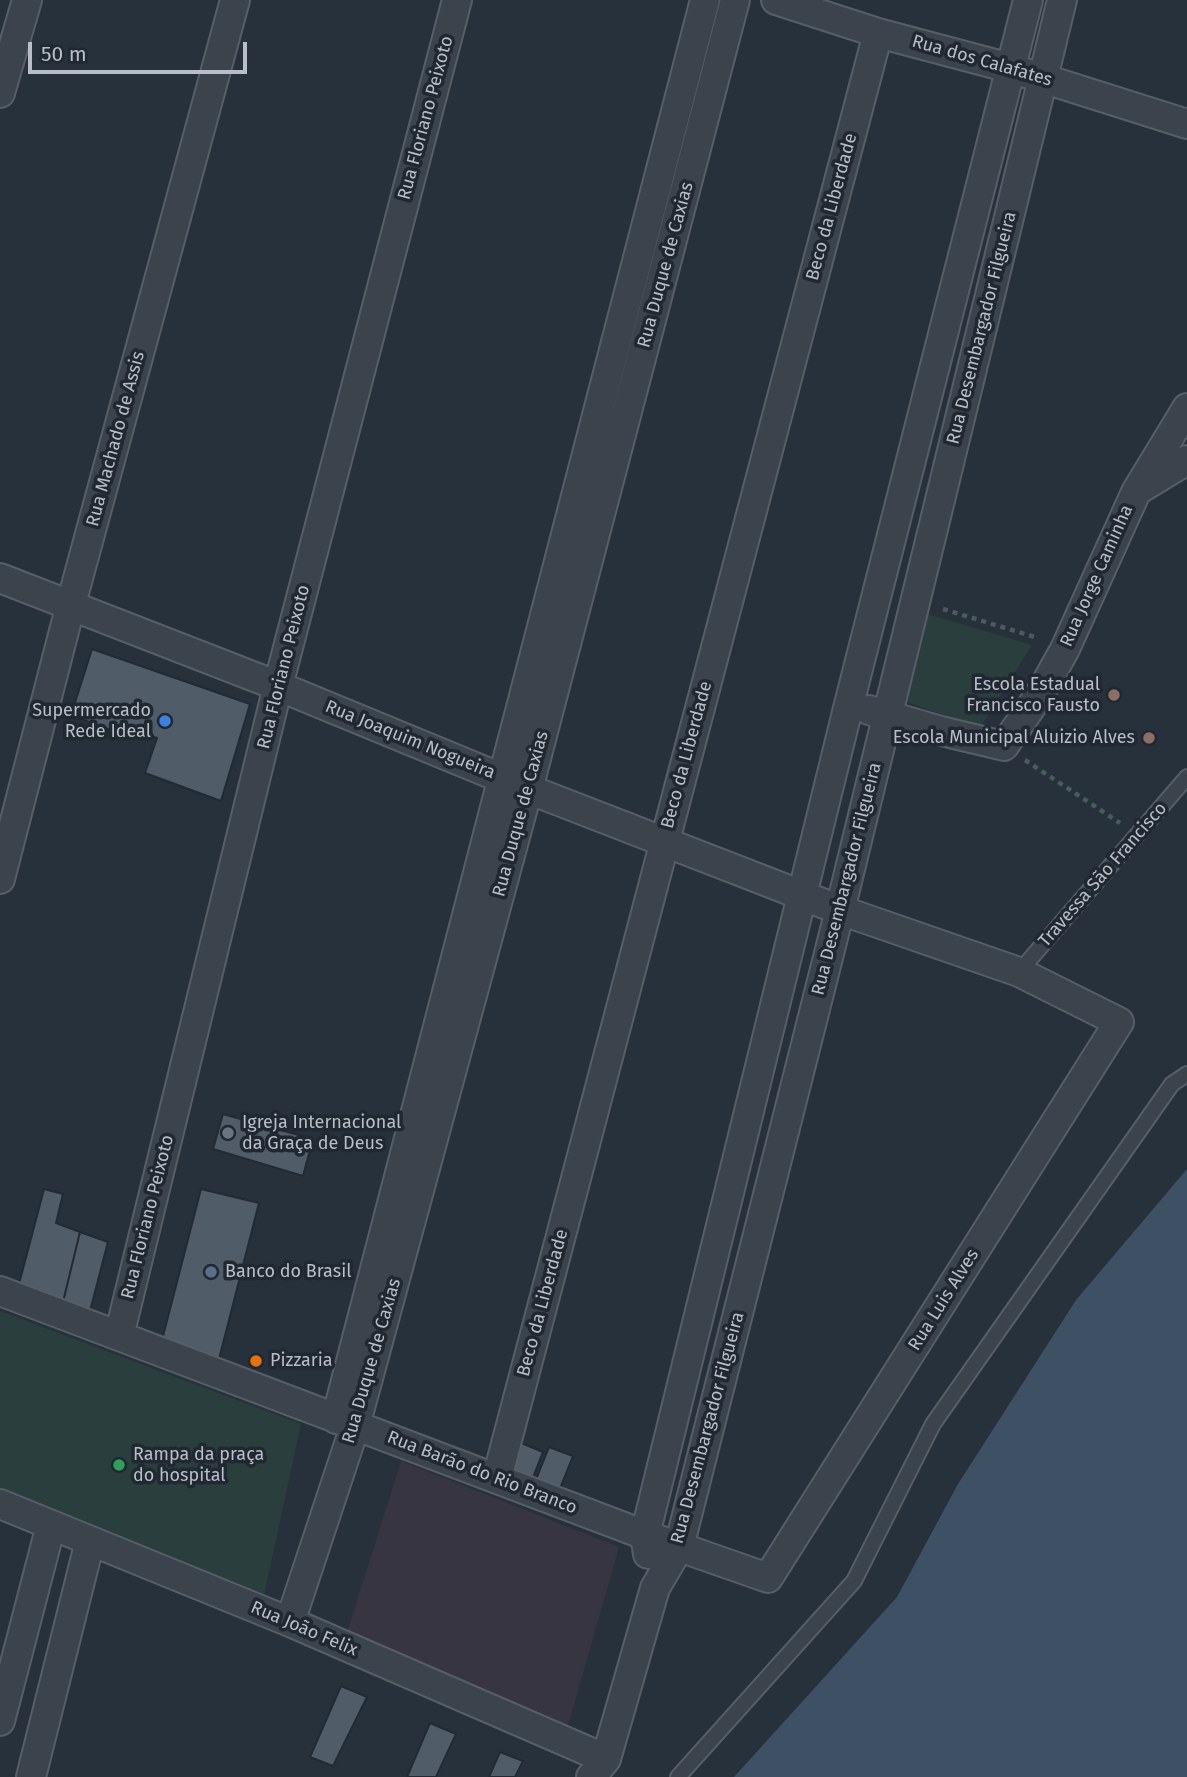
<!DOCTYPE html>
<html>
<head>
<meta charset="utf-8">
<style>
	body { margin:0 }
	#map { position:relative; width:1187px; height:1777px; overflow:hidden; background:#27313c; font-family:"Fira Sans",sans-serif }
	canvas { display:block }
	.scale { position:absolute; left:28px; top:42px; width:219px; height:32px; box-sizing:border-box; border:4px solid #b7bec7; border-top:0; padding-left:9px; font-size:21px; line-height:24px; white-space:nowrap; color:#b7bec7; -webkit-text-stroke:5px #202832; paint-order:stroke }
</style>
</head>
<body>
<div id="map">
<canvas width="1187" height="1777"></canvas>
<div class="scale">50 m</div>
</div>
<script>
const ctx = document.querySelector('canvas').getContext('2d');
ctx.lineJoin = 'round';
function fill(path, color) {
  ctx.fillStyle = color;
  ctx.fill(path, 'evenodd');
}
function poly(rows) {
  const path = new Path2D();
  for (const r of rows) {
    path.moveTo(r[0], r[1]);
    for (let i = 2; i < r.length; i += 2) path.lineTo(r[i], r[i + 1]);
  }
  return path;
}
function trace(path, color, width, dash) {
  ctx.strokeStyle = color;
  ctx.lineWidth = width;
  ctx.lineCap = dash ? 'butt' : 'round';
  ctx.setLineDash(dash || []);
  ctx.stroke(path);
}
function write(font, color, halo, rows, align = 'center') {
  ctx.font = font + ' "Fira Sans",sans-serif';
  ctx.lineWidth = 7;
  ctx.setLineDash([]);
  ctx.textBaseline = 'middle';
  ctx.strokeStyle = halo;
  ctx.fillStyle = color;
  for (const [text, x, y, turn = 0] of rows) {
    ctx.save();
    ctx.translate(x, y);
    ctx.rotate((+turn || 0) * Math.PI / 180);
    ctx.textAlign = isNaN(turn) ? turn : align;
    if (halo) ctx.strokeText(text, 0, 0);
    ctx.fillText(text, 0, 0);
    ctx.restore();
  }
}
const medical = poly([
	[401,1461,619,1547,566,1732,345,1639]
]);
const green = poly([
	[924,613,1032,645,980,728,901,700],
	[0,1311,301,1424,263,1600,0,1492]
]);
const water = poly([
	[1187,1169,1187,1777,734,1777,897,1597,958,1484,1076,1300]
]);
const building = poly([
	[92,649,250,704,221,801,145,773,157,738,120,726,115,732,71,715,92,649],
	[223,1114,313,1139,303,1176,213,1149,223,1114],
	[44,1189,63,1194,56,1223,80,1232,63,1302,19,1284,44,1189],
	[201,1189,259,1203,218,1363,162,1340,201,1189],
	[80,1232,108,1242,90,1311,63,1302,80,1232],
	[519,1442,543,1452,530,1485,506,1475,519,1442],
	[549,1447,573,1456,557,1496,533,1487,549,1447],
	[341,1686,367,1697,333,1766,310,1757,341,1686],
	[430,1723,456,1734,436,1777,407,1777,430,1723],
	[500,1752,523,1761,515,1777,489,1777,500,1752]
]);
const path = poly([
	[943,609,1038,638],
	[1025,760,1120,823]
]);
const lane = poly([
	[1019,972,1187,777],
	[678,1777,854,1581,933,1424,1172,1084,1187,1074]
]);
const street = poly([
	[776,0,878,33,1010,68,1187,124],
	[0,93,27,0],
	[1141,488,1187,460],
	[0,578,278,686,528,789,840,910,1019,972,1119,1022,768,1578,645,1535,0,1291],
	[869,710,941,731,1004,746,1040,694,1065,649,1136,492,1187,408],
	[0,879,71,604,235,0],
	[119,1336,278,686,457,0],
	[336,1419,705,0],
	[497,1478,878,33],
	[0,1504,290,1622,606,1759],
	[648,1554,645,1535,849,704,1028,0],
	[290,1622,355,1426,528,789,735,0],
	[0,1721,51,1525],
	[31,1777,90,1541],
	[591,1777,606,1759,655,1588,679,1547,840,910,1062,0]
]);
const markers = [
	[1114,695,7,"#8d6e63"],
	[165,721,7,"#3f7fe0"],
	[1149,738,7,"#8d6e63"],
	[228,1133,7,"#6b7280"],
	[211,1272,7,"#5c6f8a"],
	[256,1361,7,"#e8710a"],
	[119,1465,7,"#2e9e5b"]
];
const streetNames = [
	["Rua dos Calafates",982,61,16],
	["Rua Floriano Peixoto",426,118,-75],
	["Beco da Liberdade",832,207,-75],
	["Rua Duque de Caxias",666,265,-75],
	["Rua Desembargador Filgueira",982,328,-76],
	["Rua Machado de Assis",116,439,-75],
	["Rua Jorge Caminha",1097,576,-66],
	["Rua Floriano Peixoto",284,667,-76],
	["Rua Joaquim Nogueira",410,740,22],
	["Beco da Liberdade",687,755,-75],
	["Rua Duque de Caxias",521,814,-75],
	["Travessa São Francisco",1103,875,-49],
	["Rua Desembargador Filgueira",847,879,-76],
	["Rua Floriano Peixoto",148,1217,-76],
	["Rua Luis Alves",944,1300,-58],
	["Beco da Liberdade",543,1303,-75],
	["Rua Duque de Caxias",372,1361,-74],
	["Rua Desembargador Filgueira",708,1428,-75],
	["Rua Barão do Rio Branco",482,1473,21],
	["Rua João Felix",304,1629,23]
];
const poiNames = [
	["Escola Estadual",1100,685,"right"],
	["Francisco Fausto",1100,706,"right"],
	["Supermercado",151,711,"right"],
	["Rede Ideal",151,732,"right"],
	["Escola Municipal Aluizio Alves",1135,738,"right"],
	["Igreja Internacional",242,1123],
	["da Graça de Deus",242,1144],
	["Banco do Brasil",225,1272],
	["Pizzaria",270,1361],
	["Rampa da praça",133,1455],
	["do hospital",133,1476]
];
fill(medical, '#363541');
fill(green, '#2a3e3e');
fill(water, '#3e5063');
fill(building, '#505c67');
trace(building, '#222a34', 2);
trace(lane, '#565e67', 18);
trace(street, '#565e67', 32);
trace(path, '#495b5c', 4.5, [5, 5]);
trace(lane, '#3b434d', 14);
trace(street, '#3b434d', 28);
for (const [x, y, r, color] of markers) {
  const dot = new Path2D();
  dot.arc(x, y, r, 0, 2 * Math.PI);
  ctx.fillStyle = color;
  ctx.fill(dot);
  trace(dot, '#202832', 2.5);
}
write('18px', '#b7bec7', '#202832', streetNames);
write('18px', '#b7bec7', '#202832', poiNames, 'left');
</script>
</body>
</html>
